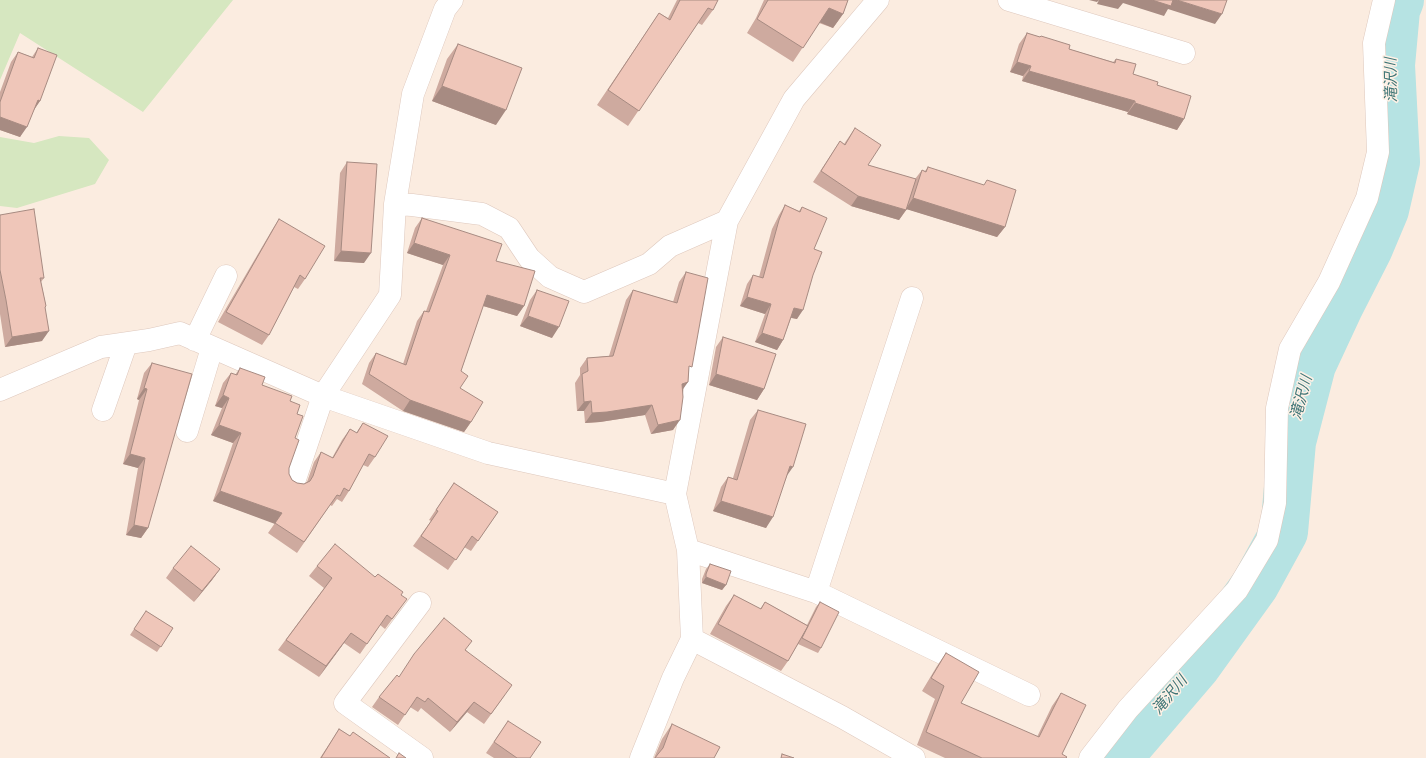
<!DOCTYPE html>
<html>
<head>
<meta charset="utf-8">
<style>
	body { margin:0 }
	canvas { display:block; background:#fbece0 }
</style>
</head>
<body>
<canvas width="1426" height="758"></canvas>
<script>
const ctx = document.querySelector('canvas').getContext('2d');
ctx.lineJoin = 'round';
function fill(path, color) {
  ctx.fillStyle = color;
  ctx.fill(path, 'evenodd');
}
function poly(rows) {
  const path = new Path2D();
  for (const r of rows) {
    path.moveTo(r[0], r[1]);
    for (let i = 2; i < r.length; i += 2) path.lineTo(r[i], r[i + 1]);
  }
  return path;
}
function trace(path, color, width, dash) {
  ctx.strokeStyle = color;
  ctx.lineWidth = width;
  ctx.lineCap = dash ? 'butt' : 'round';
  ctx.setLineDash(dash || []);
  ctx.stroke(path);
}
function write(font, color, halo, rows, align = 'center') {
  ctx.font = font + ' Overpass,"Noto Sans JP",sans-serif';
  ctx.lineWidth = 3;
  ctx.setLineDash([]);
  ctx.textBaseline = 'middle';
  ctx.strokeStyle = halo;
  ctx.fillStyle = color;
  for (const [text, x, y, turn = 0] of rows) {
    ctx.save();
    ctx.translate(x, y);
    ctx.rotate((+turn || 0) * Math.PI / 180);
    ctx.textAlign = isNaN(turn) ? turn : align;
    if (halo) ctx.strokeText(text, 0, 0);
    ctx.fillText(text, 0, 0);
    ctx.restore();
  }
}
const green = poly([
	[0,0,233,0,143,112,20,33,0,80],
	[59,136,89,138,109,160,95,184,17,208,0,206,0,137,34,143]
]);
const river = poly([
	[1118,758,1196,667,1255,585,1284,532,1292,442,1312,365,1339,307,1369,248,1385,210,1396,162,1391,65,1396,10,1400,0]
]);
const minor = poly([
	[1009,0,1184,53],
	[395,204,412,205,482,214,509,228,529,258,550,277,584,292,649,264,670,246,727,221],
	[195,340,226,276],
	[0,390,101,347,149,340,180,333,323,396,488,453,675,494],
	[103,410,126,344],
	[187,431,212,348],
	[294,482,323,396,390,295,395,204,413,94,445,9,452,0],
	[688,550,816,592,1029,695],
	[816,592,912,298],
	[420,603,345,703,422,758],
	[692,639,842,717,914,758],
	[641,758,673,678,692,639,688,550,675,494,727,221,794,99,878,0],
	[1090,758,1128,709,1237,590,1267,540,1275,503,1277,408,1290,349,1329,282,1367,198,1378,152,1374,43,1384,0]
]);
const wall = poly([
	[677,0,718,0,713,10,702,25,698,23,628,126,597,105,659,13,668,18],
	[764,0,848,0,843,14,833,28,819,23,793,62,747,33,756,18],
	[1027,33,1040,37,1041,36,1069,49,1113,62,1116,59,1133,74,1157,85,1184,119,1177,130,1127,114,1128,112,1022,81,1023,76,1010,72,1019,44],
	[458,44,496,125,432,101,447,59],
	[38,48,40,101,34,110,20,137,0,130,0,92,11,62,18,52,32,57],
	[855,128,868,165,915,179,922,170,925,171,928,167,1005,227,997,237,907,209,899,220,851,206,813,182,840,141,844,144],
	[347,162,364,263,334,261,340,173],
	[785,205,799,211,802,207,814,249,797,319,791,318,783,340,777,350,755,342,765,314,740,306,747,284,753,275,759,277,772,229,779,215],
	[0,215,44,278,41,282,46,306,45,308,42,341,5,347,0,314],
	[422,218,496,261,524,306,517,316,483,306,461,371,460,388,471,422,464,432,403,411,362,384,369,363,376,353,403,364,417,321,424,311,426,311,443,265,407,253,415,228],
	[279,219,305,279,298,289,294,287,269,335,262,345,218,322,272,230],
	[686,272,689,371,688,382,682,389,673,430,651,434,645,415,600,422,585,423,584,411,577,411,575,383,580,375,580,368,587,358,609,356,626,300,633,290,673,302,679,282],
	[537,290,552,338,520,326,530,300],
	[723,337,764,389,757,400,709,385,716,347],
	[152,363,148,528,141,538,126,535,138,468,123,464,139,400,137,399,144,373],
	[240,368,262,385,290,401,297,414,295,438,289,468,289,474,292,480,297,483,304,484,307,482,314,462,321,452,332,458,342,440,350,429,356,433,363,423,375,457,368,467,363,465,349,491,342,502,337,499,332,506,330,505,297,553,268,533,275,523,213,501,233,443,211,435,222,408,215,406,223,383,231,373,235,375],
	[758,410,787,476,766,528,713,511,721,487,728,477,733,478,750,420],
	[454,483,498,512,471,551,464,547,448,570,413,546,431,521,429,520],
	[710,564,726,585,722,590,702,583,702,579,706,569],
	[317,566,375,577,399,610,385,629,380,625,360,654,344,643,319,677,278,650,324,588,309,576],
	[173,568,220,569,212,580,194,602,166,578],
	[734,595,760,609,765,602,807,625,816,607,820,602,821,648,818,653,798,644,788,661,781,671,710,634,726,606],
	[146,611,173,628,157,652,130,635],
	[466,650,505,695,484,724,467,712,450,732,421,708,418,712,410,707,398,725,372,707,379,697,399,677],
	[946,653,961,703,1037,737,1052,706,1061,693,1062,754,1066,758,945,758,917,745,935,699,922,691,937,666],
	[508,721,530,758,494,758,486,753],
	[672,724,714,758,654,758,662,739],
	[339,729,350,736,390,758,320,758]
]);
const shadedWall = poly([
	[1089,0,1099,0,1097,2],
	[1099,0,1177,0,1222,14,1215,24,1168,9,1164,16,1123,3,1118,9,1097,4],
	[829,8,843,14,833,28,819,22],
	[1017,62,1031,66,1023,76,1010,72],
	[1029,71,1135,101,1128,112,1022,81],
	[442,86,506,110,496,125,432,101],
	[38,100,40,101,33,111],
	[1135,103,1184,119,1177,130,1127,114],
	[0,117,27,127,20,137,0,130],
	[858,196,906,210,899,220,851,206],
	[913,198,1005,227,997,237,906,209],
	[414,243,450,255,443,265,407,253],
	[341,251,371,253,364,263,334,261],
	[487,295,524,306,517,316,480,305],
	[747,297,771,304,765,314,740,306],
	[794,308,803,310,797,319,788,317],
	[528,316,559,327,552,338,520,326],
	[49,331,42,341,5,347,12,337],
	[762,333,783,340,777,350,755,342],
	[716,374,764,389,757,400,709,385],
	[688,382,681,392,682,384],
	[144,388,147,389,139,400,137,399],
	[223,395,229,398,222,408,215,406],
	[410,400,471,422,464,432,403,411],
	[591,401,584,411,577,411,584,402],
	[652,405,645,415,600,422,585,423,592,413],
	[680,420,673,430,651,434,658,425],
	[219,425,241,433,233,443,211,435],
	[130,454,145,458,138,468,123,464],
	[790,466,793,467,786,477],
	[220,491,282,513,275,524,213,501],
	[721,501,773,517,766,528,713,511],
	[134,525,148,528,141,538,126,535],
	[220,569,212,580,194,602,202,591],
	[706,577,726,585,722,590,702,583],
	[351,633,344,643,319,677,326,666],
	[474,702,467,712,450,732,457,722]
]);
const building = poly([
	[680,0,718,0,713,10,708,8,639,111,608,90,659,13,670,20,680,0],
	[768,0,848,0,843,14,829,8,803,48,757,19,768,0],
	[1152,0,1173,0,1171,6,1152,0],
	[1177,0,1227,0,1222,14,1177,0],
	[1027,33,1040,37,1041,36,1070,45,1069,49,1115,63,1116,59,1136,64,1133,74,1158,82,1157,85,1191,96,1184,119,1135,103,1135,101,1029,71,1031,66,1017,62,1027,33],
	[458,44,522,68,506,110,442,86,458,44],
	[38,48,57,55,40,101,38,100,27,127,0,117,0,102,18,52,34,58,38,48],
	[855,128,881,145,868,165,916,179,906,210,858,196,821,171,840,141,845,145,855,128],
	[347,162,377,164,371,253,341,251,347,162],
	[928,167,984,185,987,180,1016,190,1005,227,913,198,922,170,926,172,928,167],
	[785,205,800,212,802,207,827,218,814,249,822,252,813,275,803,310,794,308,783,340,762,333,771,304,747,297,753,275,763,278,779,220,785,205],
	[34,209,44,278,40,278,46,306,45,307,49,331,12,337,6,300,0,270,0,215,34,209],
	[422,218,502,244,496,261,535,271,524,306,487,295,461,371,468,376,460,388,483,402,471,422,410,400,369,374,376,353,406,365,424,311,429,312,450,255,414,243,422,218],
	[279,219,325,246,305,279,300,275,269,335,226,312,279,219],
	[686,272,708,278,692,367,689,366,688,382,682,384,683,397,680,420,658,425,652,405,607,412,592,413,591,401,584,402,582,374,588,371,587,358,613,356,633,290,677,303,686,272],
	[537,290,569,301,559,327,528,316,537,290],
	[723,337,776,354,764,389,716,374,723,337],
	[152,363,192,374,148,528,134,525,145,458,130,454,147,389,144,388,152,363],
	[240,368,265,377,262,385,292,396,290,401,300,405,297,414,303,416,295,438,299,440,289,468,289,474,292,480,297,483,304,484,310,481,313,476,321,452,333,458,350,429,357,433,363,423,388,436,375,457,369,454,349,491,344,488,340,496,337,495,304,542,275,523,282,513,220,491,241,433,219,425,229,398,223,395,231,373,237,375,240,368],
	[758,410,806,424,793,467,790,466,773,517,721,501,728,477,737,480,758,410],
	[454,483,498,512,478,541,472,536,456,560,421,536,438,511,436,510,454,483],
	[335,544,375,577,378,574,403,592,401,595,407,599,392,619,387,615,367,644,351,633,326,666,286,640,332,578,317,566,335,544],
	[191,546,220,569,202,591,173,568,191,546],
	[710,564,731,571,726,585,706,577,706,574,710,564],
	[734,595,761,609,765,602,808,626,788,661,718,624,734,595],
	[820,602,839,612,821,648,802,638,820,602],
	[146,611,173,628,161,647,134,629,146,611],
	[444,618,472,641,465,650,512,685,491,714,474,702,457,722,428,698,425,702,417,697,405,715,379,697,397,675,399,677,414,654,444,618],
	[946,653,979,672,961,703,1039,737,1061,693,1086,705,1062,754,1067,757,1066,758,982,758,926,732,944,686,931,678,946,653],
	[508,721,541,742,530,758,517,758,494,742,508,721],
	[672,724,720,747,714,758,655,758,658,754,663,748,672,724],
	[339,729,350,736,353,732,390,758,321,758,339,729],
	[399,753,406,758,396,758,399,753],
	[782,754,794,758,781,758,782,754]
]);
const waterNames = [
	["滝沢川",1393,80,-91],
	["滝沢川",1303,398,-75],
	["滝沢川",1171,696,-50]
];
fill(green, '#d6e7c0');
trace(river, '#b6e3e3', 48);
trace(minor, '#dec8bd', 23);
trace(minor, '#fff', 22);
fill(wall, '#ceaa9f');
fill(shadedWall, '#a78b82');
fill(building, '#efc6b9');
trace(building, '#a78b82', 1);
write('italic 15px', '#3e7576', '#fef1e6', waterNames);
</script>
</body>
</html>
